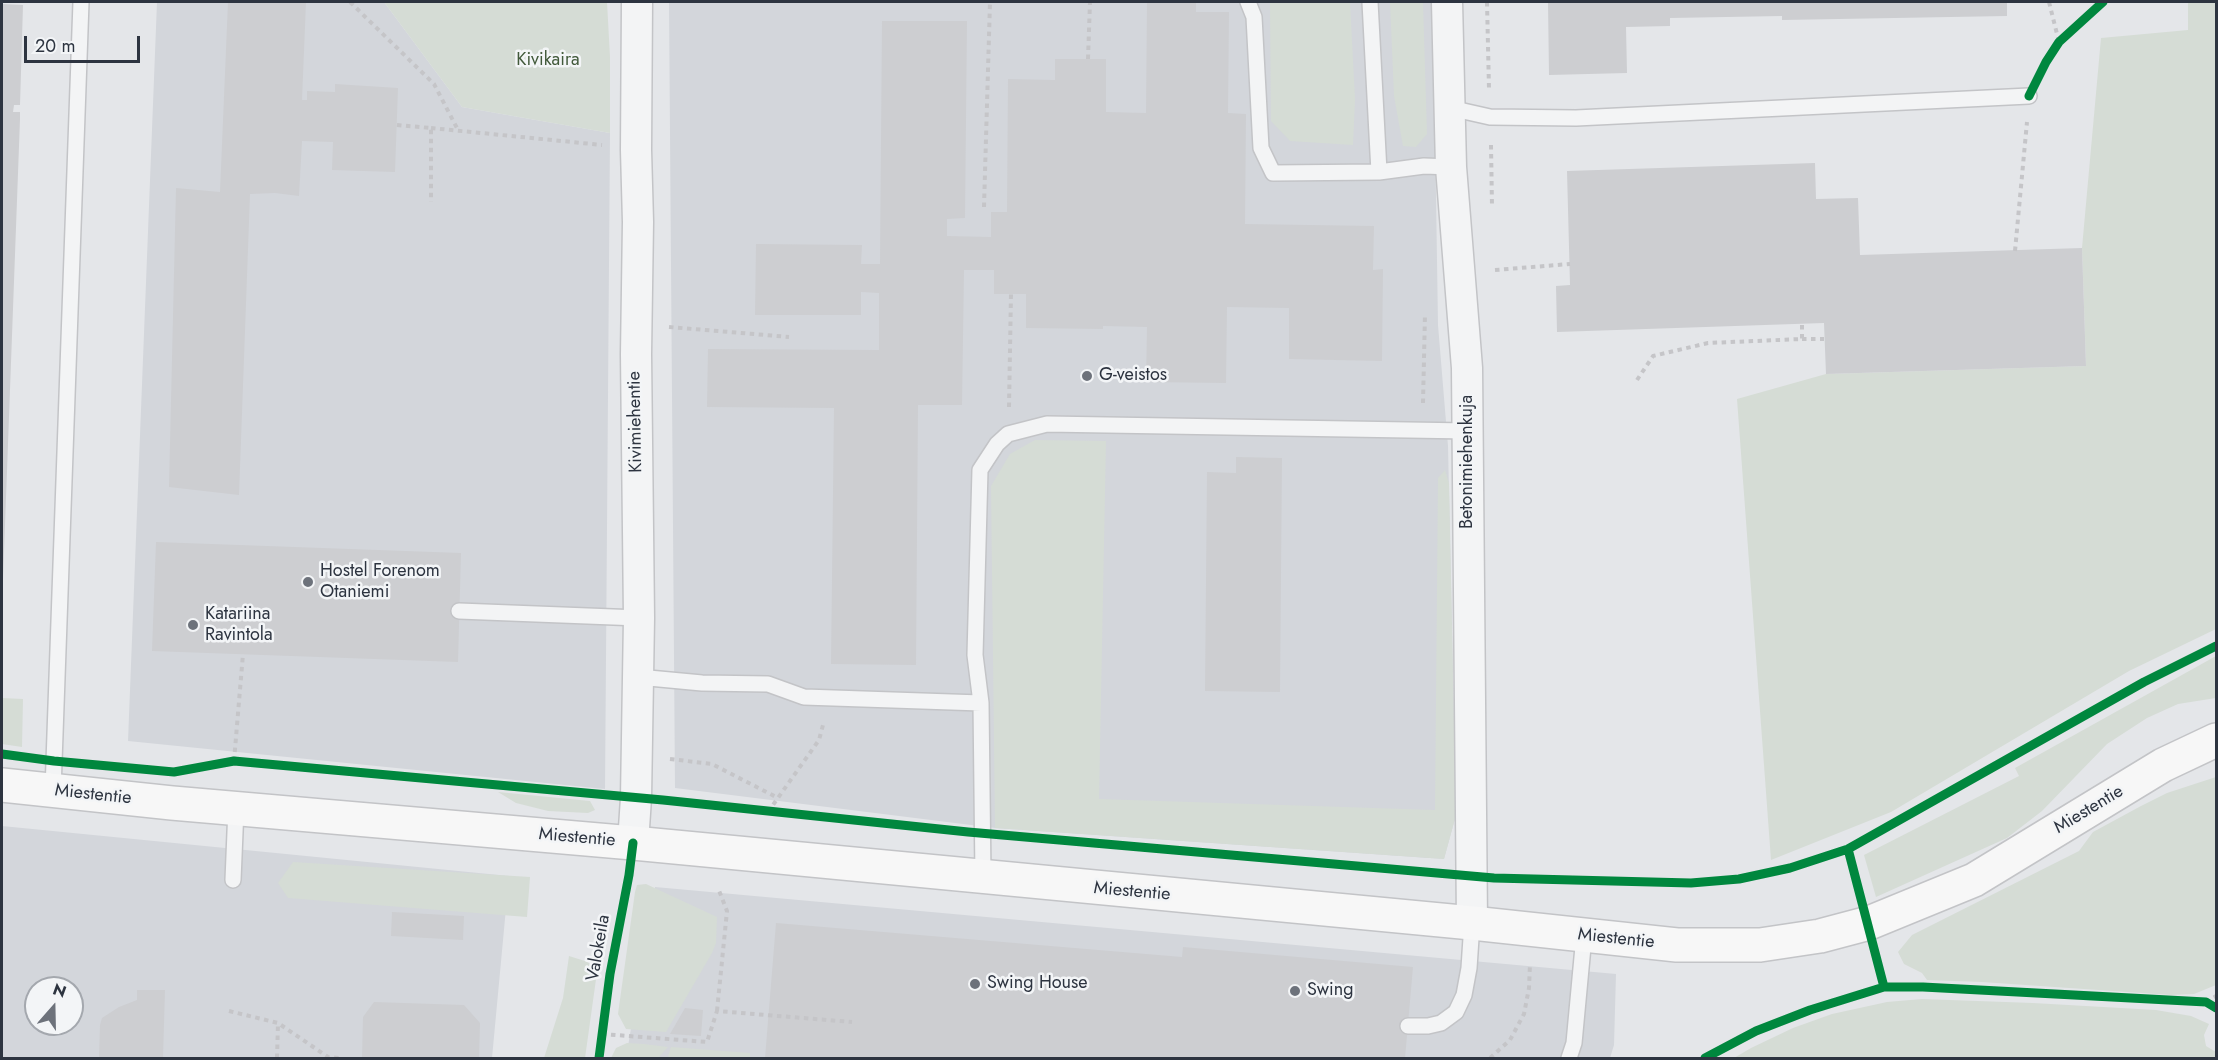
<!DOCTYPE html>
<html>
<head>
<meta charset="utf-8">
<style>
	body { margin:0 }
	#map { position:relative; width:2218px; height:1060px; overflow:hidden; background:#e4e6e9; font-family:Jost,sans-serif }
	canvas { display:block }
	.frame { position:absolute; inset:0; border:3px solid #2d3440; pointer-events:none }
	.north { position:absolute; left:24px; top:976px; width:60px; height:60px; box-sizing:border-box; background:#f3f5f7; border:2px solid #a4a8ae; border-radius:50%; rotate:20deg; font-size:16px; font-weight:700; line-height:24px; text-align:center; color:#2d3440 }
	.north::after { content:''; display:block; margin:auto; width:21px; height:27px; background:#6d727b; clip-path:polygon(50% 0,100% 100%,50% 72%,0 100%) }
	.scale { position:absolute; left:24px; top:36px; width:116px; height:27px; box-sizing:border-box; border:3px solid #2d3440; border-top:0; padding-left:8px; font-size:18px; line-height:21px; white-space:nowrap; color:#2d3440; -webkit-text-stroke:4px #f3f5f7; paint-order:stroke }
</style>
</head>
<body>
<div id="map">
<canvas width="2218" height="1060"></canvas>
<div class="frame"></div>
<div class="north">N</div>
<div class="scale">20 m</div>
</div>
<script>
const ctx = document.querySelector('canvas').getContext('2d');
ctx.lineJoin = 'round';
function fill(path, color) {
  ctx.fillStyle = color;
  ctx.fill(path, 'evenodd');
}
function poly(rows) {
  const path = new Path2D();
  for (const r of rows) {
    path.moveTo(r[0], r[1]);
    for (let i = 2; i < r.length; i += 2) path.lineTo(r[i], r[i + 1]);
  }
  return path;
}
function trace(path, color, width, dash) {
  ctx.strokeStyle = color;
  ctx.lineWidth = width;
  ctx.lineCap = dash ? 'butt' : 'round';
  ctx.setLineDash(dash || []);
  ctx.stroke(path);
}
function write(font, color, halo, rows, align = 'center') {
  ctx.font = font + ' Jost,sans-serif';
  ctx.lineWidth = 5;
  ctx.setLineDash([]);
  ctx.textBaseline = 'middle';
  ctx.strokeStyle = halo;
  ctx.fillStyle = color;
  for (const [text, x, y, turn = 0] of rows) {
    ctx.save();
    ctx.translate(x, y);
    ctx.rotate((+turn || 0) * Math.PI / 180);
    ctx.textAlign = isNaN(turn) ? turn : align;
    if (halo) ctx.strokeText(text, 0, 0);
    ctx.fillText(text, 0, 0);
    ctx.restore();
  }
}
const built = poly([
	[157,2,384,2,462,107,610,133,605,789,128,741],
	[669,2,1433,2,1438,325,1448,446,1456,815,1444,859,995,828,675,788],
	[2,826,509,876,492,1058,2,1058],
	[36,988,72,988,72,1024,36,1024],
	[655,887,1616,974,1614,1045,1610,1058,626,1058]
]);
const green = poly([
	[384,2,607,2,610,57,610,133,462,107],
	[1270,2,1350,2,1355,99,1353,145,1290,141,1271,121],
	[1390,2,1423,2,1427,134,1416,147,1403,146,1394,96],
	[2188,2,2216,2,2216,629,2129,671,1891,812,1771,860,1737,399,1826,374,2086,366,2082,248,2101,38,2188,30],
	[1035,440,1106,441,1099,799,1435,810,1438,478,1445,470,1449,483,1456,815,1444,859,995,828,991,486,1010,454],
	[2216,656,2216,698,2178,704,2147,718,2107,744,2042,811,2007,838,1876,897,1864,855,2019,776,2015,768],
	[2,698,23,699,22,747,2,744],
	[2216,777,2216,985,2194,994,2171,995,1982,982,1927,980,1922,973,1904,964,1898,952,1912,935,2079,851,2093,832,2141,806,2167,793],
	[498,792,590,801,595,810,588,813,548,811,516,803],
	[293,862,530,877,527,917,288,898,278,883],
	[646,884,717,917,716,943,712,953,666,1032,626,1029,618,1014,635,892,637,885],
	[569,956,588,962,597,972,585,1058,544,1058,563,998],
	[1922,999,2033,1003,2156,1010,2191,1016,2209,1024,2204,1035,2206,1046,2216,1052,2216,1058,1734,1058,1751,1048,1793,1028,1832,1014,1887,1002],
	[627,1043,644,1044,668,1047,658,1058,611,1058,616,1048],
	[671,1047,750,1053,750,1058,670,1058,668,1056]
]);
const building = poly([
	[228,2,306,2,302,100,307,100,307,91,335,92,335,84,398,88,395,172,332,170,333,142,302,141,299,196,275,193,250,194,239,495,169,487,176,188,220,192],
	[1147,2,1196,2,1196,12,1229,12,1228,113,1246,114,1245,224,1374,226,1373,270,1383,269,1382,361,1289,359,1289,308,1227,307,1226,383,1146,382,1147,327,1103,326,1103,329,1026,328,1026,294,994,294,994,270,964,270,962,405,918,405,916,665,831,664,834,408,707,407,708,349,879,350,879,293,861,292,861,315,755,315,756,244,862,245,861,264,880,264,882,21,967,21,965,218,947,219,947,236,991,237,991,212,1007,212,1008,79,1055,80,1055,59,1106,59,1106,112,1146,113],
	[1548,2,2007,2,2007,16,1782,20,1782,16,1670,18,1670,26,1626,27,1627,73,1549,75],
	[2,4,23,5,20,105,14,105,13,112,20,112,20,119,3,579,2,579],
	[1815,163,1816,199,1858,198,1860,255,2082,248,2086,366,1826,374,1824,323,1557,332,1556,286,1570,285,1567,171],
	[1236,457,1282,458,1280,692,1205,691,1207,472,1236,473],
	[156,542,461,553,458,662,152,651],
	[392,912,464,916,463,940,391,936],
	[776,923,1182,957,1183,947,1413,967,1405,1058,765,1058],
	[137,990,165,990,163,1058,99,1058,100,1025,102,1018,119,1007,137,1000],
	[374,1002,464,1005,480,1023,479,1058,362,1058,363,1017],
	[685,1008,703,1010,701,1036,670,1034]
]);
const path = poly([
	[350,2,434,84,458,130],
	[1487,2,1489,89],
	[2049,2,2059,42],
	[1088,59,1090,2],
	[2041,72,2059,42,2103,2],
	[397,125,431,128,431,202],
	[431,128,602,145],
	[1491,145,1492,206],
	[984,207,990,2],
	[2015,251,2027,122],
	[1495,270,1570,264],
	[669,327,789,337],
	[1802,339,1824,339],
	[1637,380,1653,356,1708,343,1802,339,1802,324],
	[1423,403,1425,314],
	[1009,407,1011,293],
	[670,759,712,764,778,798],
	[234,761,243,654],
	[768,812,819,740,823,725],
	[2206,1002,2216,996],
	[229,1011,278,1023,328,1057,340,1058],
	[717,1011,727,911,718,888],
	[602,1034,707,1042,717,1011,852,1022],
	[277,1058,278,1023],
	[1490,1058,1510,1040,1524,1014,1529,988,1530,964]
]);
const service = poly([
	[1248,2,1254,17,1261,148,1273,173,1379,172],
	[1370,2,1379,172,1424,166,1451,167],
	[1450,108,1490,117,1576,118,2029,96],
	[459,611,639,618],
	[638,677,702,683,768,684,804,697,981,703],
	[53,790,81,2],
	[983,877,981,703,975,655,980,470,997,444,1008,434,1047,424,1468,431],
	[233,880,236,808],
	[1408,1026,1428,1026,1441,1023,1456,1012,1464,995,1469,968,1472,923],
	[1569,1058,1574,1043,1584,936]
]);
const minor = poly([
	[1447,2,1451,167,1467,368,1472,923],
	[633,843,636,798,639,618,636,354,638,222,636,150,637,2]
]);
const secondary = poly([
	[2,785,172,803,633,843,1472,923,1677,945,1760,945,1820,936,1869,923,1974,880,2163,765,2216,740]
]);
const cycleway = poly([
	[2029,96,2046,62,2059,42,2103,2],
	[2,754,54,761,174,772,234,761,663,800,968,832,1494,878,1691,883,1739,879,1790,868,1848,849,2144,682,2216,646],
	[1848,849,1884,987],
	[599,1058,610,974,629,875,633,843],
	[1705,1058,1756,1031,1810,1010,1884,987,1923,987,2206,1002,2216,1008]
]);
const markers = [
	[1087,376,6,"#6d727b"],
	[308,582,6,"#6d727b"],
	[193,625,6,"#6d727b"],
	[975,984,6,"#6d727b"],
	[1295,991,6,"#6d727b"]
];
const parkNames = [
	["Kivikaira",548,61]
];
const poiNames = [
	["G-veistos",1099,376],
	["Hostel Forenom",320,572],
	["Otaniemi",320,593],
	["Katariina",205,615],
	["Ravintola",205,636],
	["Swing House",987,984],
	["Swing",1307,991]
];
const streetNames = [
	["Kivimiehentie",636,422,-91],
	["Betonimiehenkuja",1468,462,-90],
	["Miestentie",93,795,6],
	["Miestentie",2089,810,-31],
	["Miestentie",577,838,5],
	["Miestentie",1132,892,5],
	["Miestentie",1616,939,6],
	["Valokeila",599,948,-80]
];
fill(built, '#d3d6db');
fill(green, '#d5dcd5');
fill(building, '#cdced1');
trace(service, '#c3c4c7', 18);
trace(minor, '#c3c4c7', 33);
trace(secondary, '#c3c4c7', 36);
trace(path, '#c5c5c8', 4, [4.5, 4.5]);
trace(service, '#f3f4f5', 15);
trace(minor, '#f3f4f5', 30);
trace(secondary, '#f7f7f7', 33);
trace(cycleway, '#00873e', 9);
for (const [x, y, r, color] of markers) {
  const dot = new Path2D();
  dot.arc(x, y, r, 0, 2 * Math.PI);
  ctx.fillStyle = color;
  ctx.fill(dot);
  trace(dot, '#f3f5f7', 2);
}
write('18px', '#425a3b', '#f3f5f7', parkNames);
write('18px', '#2d3440', '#f3f5f7', poiNames, 'left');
write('18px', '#2d3440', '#f3f5f7', streetNames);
</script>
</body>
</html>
